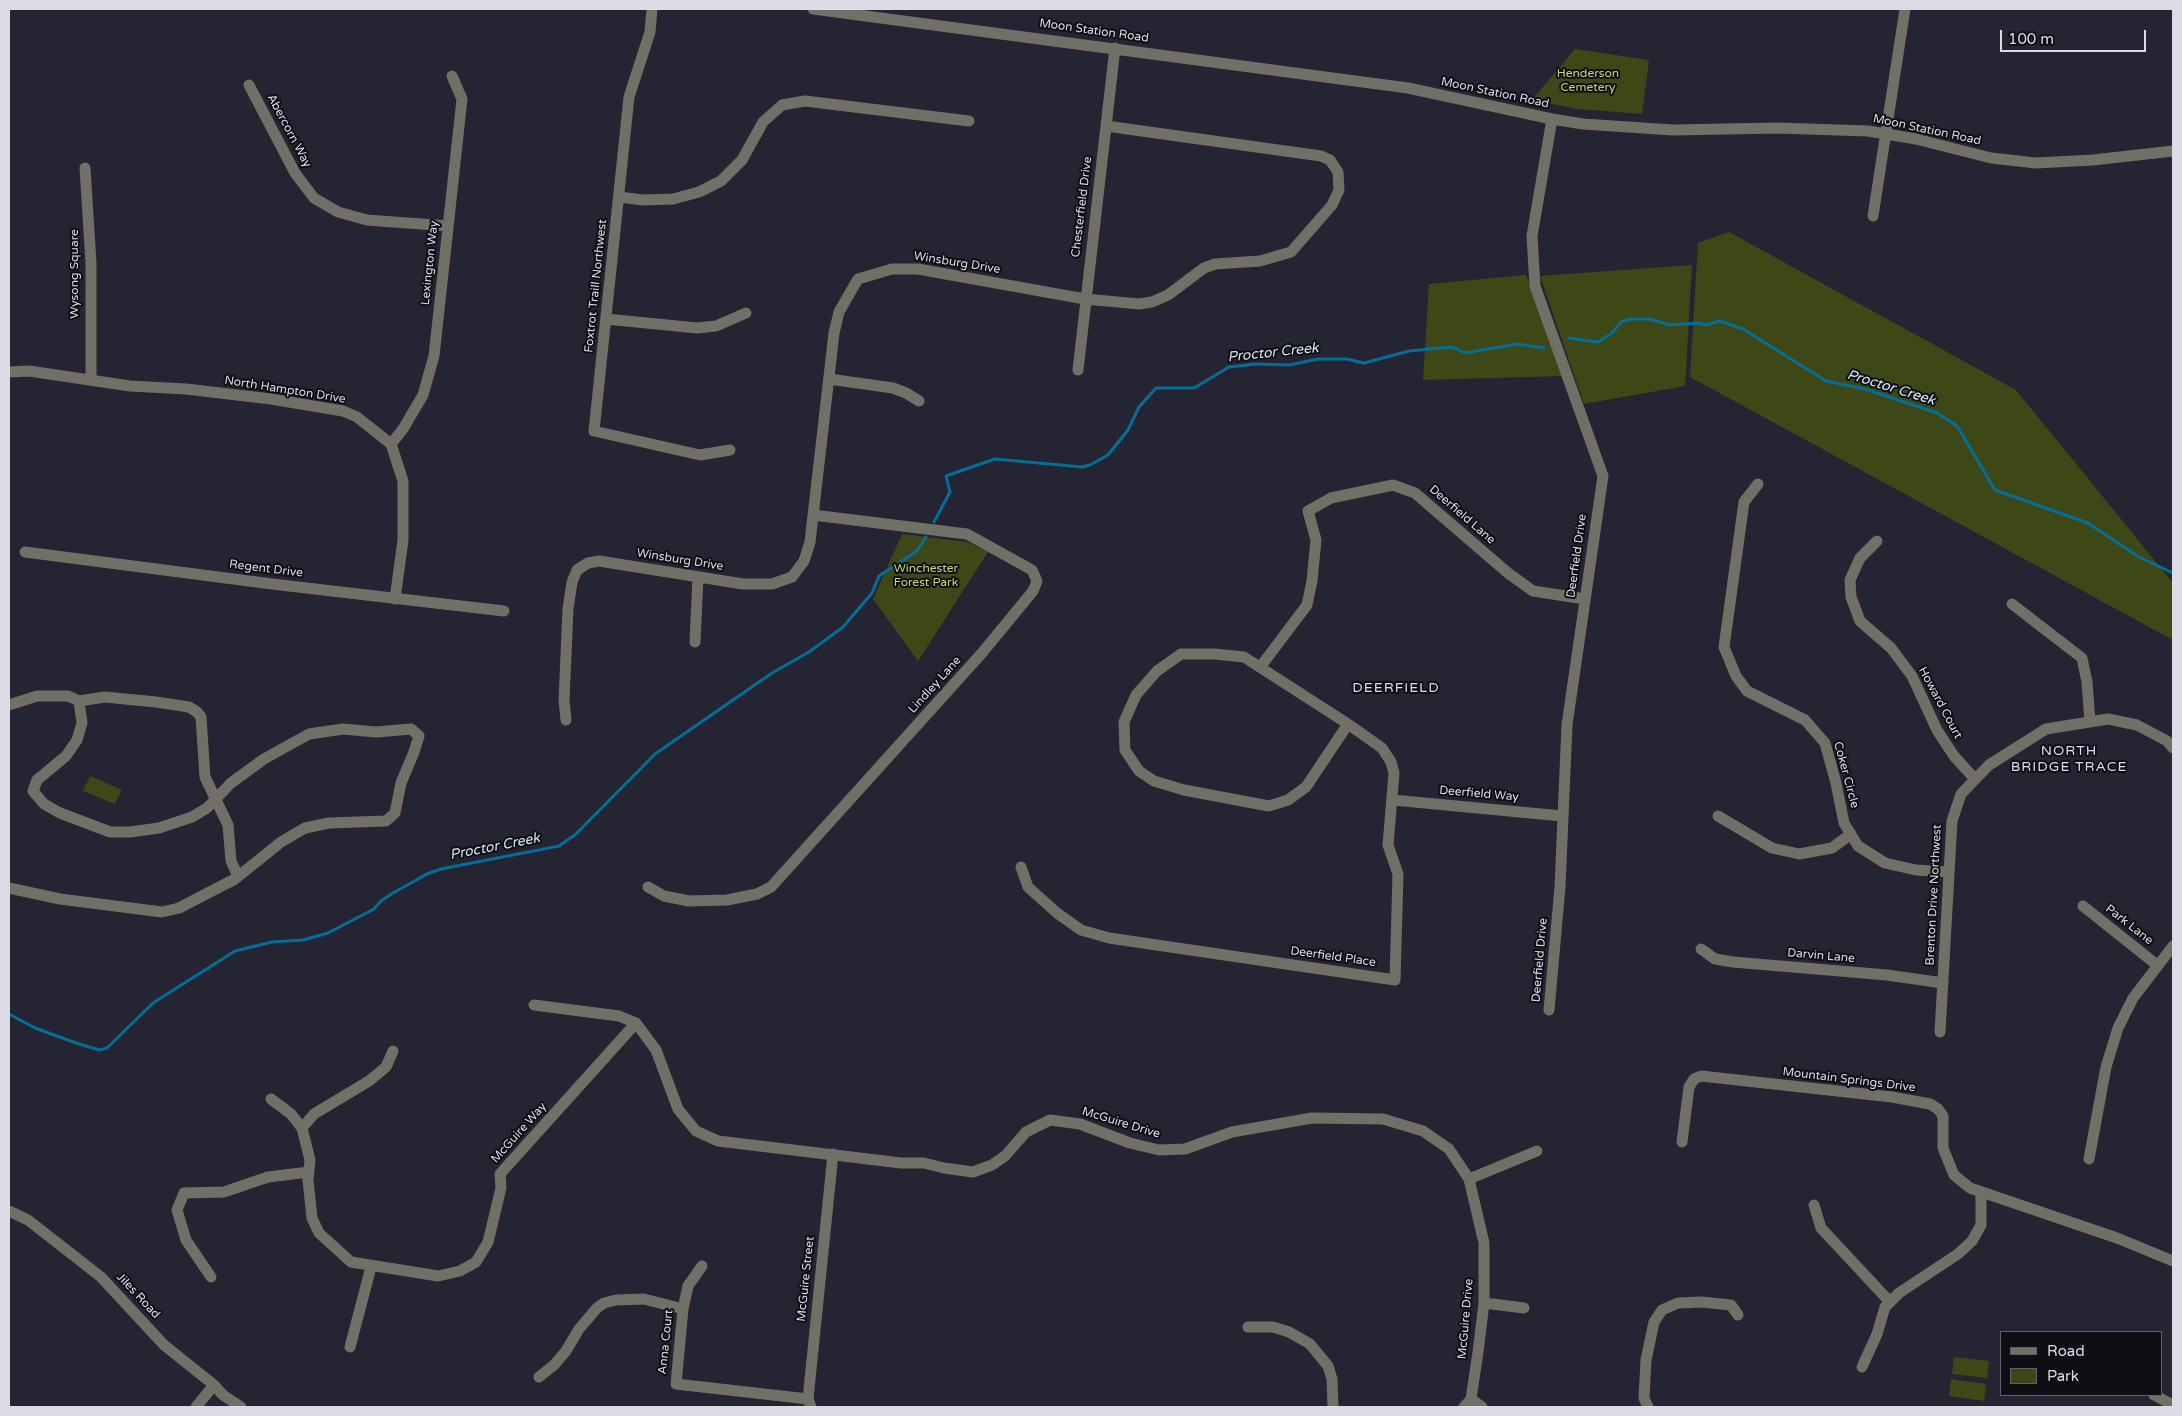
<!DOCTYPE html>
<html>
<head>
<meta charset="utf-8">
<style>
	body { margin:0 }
	#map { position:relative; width:2182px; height:1416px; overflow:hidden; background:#252433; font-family:"Varela Round",sans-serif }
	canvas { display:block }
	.frame { position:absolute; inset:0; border:10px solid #dcdbe6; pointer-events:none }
	.legend { position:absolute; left:2000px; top:1331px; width:162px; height:65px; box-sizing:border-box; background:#0f0e15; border:1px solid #616069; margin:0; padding:6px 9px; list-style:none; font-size:15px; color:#dcdbe6 }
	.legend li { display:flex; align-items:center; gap:10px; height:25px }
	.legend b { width:25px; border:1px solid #616069 }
	.scale { position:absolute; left:2000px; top:30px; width:146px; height:22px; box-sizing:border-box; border:2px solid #dcdbe6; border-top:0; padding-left:6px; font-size:15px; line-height:18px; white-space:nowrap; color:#dcdbe6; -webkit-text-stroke:4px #0f0e15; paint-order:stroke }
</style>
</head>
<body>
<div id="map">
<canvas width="2182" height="1416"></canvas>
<div class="frame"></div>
<ul class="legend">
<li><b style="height:6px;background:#726f67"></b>Road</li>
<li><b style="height:14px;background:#3e4817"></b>Park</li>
</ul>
<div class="scale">100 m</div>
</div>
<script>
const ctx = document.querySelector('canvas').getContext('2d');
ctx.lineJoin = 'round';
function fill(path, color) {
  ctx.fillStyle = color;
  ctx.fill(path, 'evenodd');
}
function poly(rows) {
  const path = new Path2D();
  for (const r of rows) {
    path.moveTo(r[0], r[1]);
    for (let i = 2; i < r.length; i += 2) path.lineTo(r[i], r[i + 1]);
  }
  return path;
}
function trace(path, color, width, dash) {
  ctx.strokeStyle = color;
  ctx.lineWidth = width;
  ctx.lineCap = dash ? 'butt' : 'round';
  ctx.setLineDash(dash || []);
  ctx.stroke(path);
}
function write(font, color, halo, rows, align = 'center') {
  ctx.font = font + ' "Varela Round",sans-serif';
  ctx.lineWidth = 4;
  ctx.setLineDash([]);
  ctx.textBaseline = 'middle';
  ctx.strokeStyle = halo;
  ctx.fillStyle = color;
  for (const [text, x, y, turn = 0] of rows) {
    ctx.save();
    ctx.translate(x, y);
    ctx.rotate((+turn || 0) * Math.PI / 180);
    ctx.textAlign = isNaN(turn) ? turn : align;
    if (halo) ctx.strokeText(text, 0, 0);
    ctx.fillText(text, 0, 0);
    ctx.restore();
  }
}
const green = poly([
	[1575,49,1649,60,1642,114,1578,109,1532,100],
	[1729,232,2016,390,2173,583,2173,640,1690,377,1698,243],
	[1692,265,1685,386,1584,404,1540,276],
	[1526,275,1562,376,1423,380,1429,284],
	[902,534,967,542,988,552,918,661,873,599],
	[90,776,122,790,115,804,83,791],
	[1954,1357,1989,1361,1987,1378,1952,1374],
	[1951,1379,1986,1384,1984,1401,1949,1396]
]);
const stream = poly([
	[1569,338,1598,342,1612,333,1621,322,1630,319,1650,319,1669,325,1699,323,1706,325,1720,321,1743,329,1826,381,1865,389,1937,413,1957,426,1995,490,2088,523,2139,557,2173,573],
	[934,522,950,492,946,476,995,459,1082,467,1090,465,1108,455,1128,430,1139,407,1156,388,1194,388,1229,367,1256,364,1289,365,1318,359,1347,359,1364,363,1409,351,1452,347,1465,353,1517,344,1544,348],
	[9,1014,35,1028,76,1043,99,1050,107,1048,153,1003,235,951,272,942,303,940,328,933,374,909,381,901,393,893,427,874,441,869,559,846,576,834,655,754,772,673,809,652,843,627,872,593,879,576,917,551,926,537]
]);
const minor = poly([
	[652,9,650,32,629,97,594,431,700,455,730,450],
	[813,9,1408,88,1552,119,1583,124,1673,130,1778,128,1868,131,1916,139,1991,158,2036,163,2093,160,2173,151],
	[249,85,295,173,314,198,338,212,367,220,448,226],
	[85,168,91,263,91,379],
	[619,197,643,200,673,199,699,192,721,181,742,160,763,122,782,105,805,101,969,121],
	[1873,216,1905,9],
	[606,319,697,328,716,326,746,313],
	[1078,370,1115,48],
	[9,372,29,371,130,386,186,389,271,399,343,411,357,417,391,444,403,481,403,540,395,599],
	[829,379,893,388,906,393,919,401],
	[391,444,403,429,423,395,434,356,462,99,452,76],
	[1758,484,1744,502,1724,647,1736,676,1747,691,1805,720,1825,743,1836,783,1844,823,1858,846,1885,863,1916,870,1949,872],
	[1877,541,1860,558,1850,580,1851,597,1860,621,1891,648,1912,676,1937,730,1954,756,1974,778],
	[25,552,272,584,504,611],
	[2012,604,2082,658,2087,682,2090,722],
	[695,642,698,577],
	[1261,666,1307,605,1312,581,1316,540,1308,511,1331,498,1393,485,1415,493,1508,573,1533,591,1585,599],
	[9,705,37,696,68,696,79,701,105,697,156,702,189,707,197,712,201,717,205,777,228,825,231,861,238,876],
	[566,720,564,700,568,609,572,582,577,570,588,563,599,561,743,584,772,584,792,577,804,561,810,542,834,333,839,312,858,279,892,269,918,269,1085,299,1139,304,1152,302,1168,295,1204,268,1215,264,1260,261,1291,252,1332,205,1339,190,1338,172,1330,160,1321,156,1106,126],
	[1393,800,1562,816],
	[1718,816,1772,848,1799,854,1832,848,1851,834],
	[1021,867,1028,887,1057,913,1081,930,1109,938,1395,980,1398,874,1388,845,1394,773,1391,762,1382,748,1348,724,1244,657,1214,654,1181,654,1157,671,1136,695,1124,722,1125,750,1139,771,1154,781,1184,790,1269,806,1288,800,1306,787,1348,724],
	[648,887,664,896,689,901,727,900,757,894,771,887,982,653,1033,591,1037,581,1032,570,967,534,813,515],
	[9,888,60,899,162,912,179,908,235,879,281,842,305,828,329,823,386,821,395,813,401,783,414,752,419,736,411,729,376,732,343,729,309,734,264,759,231,783,207,808,192,817,159,828,130,832,110,832,60,813,44,804,33,791,37,780,66,756,77,740,82,723,79,701],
	[2083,906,2157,965],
	[1701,949,1715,959,1733,962,1887,975,1943,983],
	[534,1005,619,1016,636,1023,656,1050,678,1109,696,1131,718,1141,901,1163,924,1163,944,1168,973,1172,992,1165,1005,1156,1026,1132,1050,1120,1080,1124,1130,1143,1159,1150,1185,1149,1232,1132,1312,1118,1383,1119,1423,1131,1449,1149,1469,1179,1484,1243,1484,1303,1478,1352,1471,1399,1464,1407],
	[1549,1010,1560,887,1567,725,1603,476,1535,286,1532,236,1552,119],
	[1940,1032,1952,821,1961,794,1989,765,2046,729,2108,719,2137,725,2167,741,2173,748],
	[271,1099,291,1114,302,1128,310,1160,308,1180,312,1218,319,1233,351,1262,438,1276,460,1271,476,1262,488,1242,501,1188,500,1174,636,1023],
	[302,1128,314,1114,369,1081,386,1067,393,1051],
	[1682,1142,1689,1087,1694,1079,1701,1076,1892,1097,1930,1104,1938,1109,1943,1116,1943,1148,1954,1175,1970,1188,2117,1238,2173,1261],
	[2089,1159,2106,1067,2118,1028,2133,998,2173,946],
	[1469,1179,1537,1151],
	[1814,1205,1821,1228,1890,1302],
	[9,1211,28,1220,101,1277,164,1345,214,1385,223,1395,241,1407],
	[702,1266,688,1286,683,1309,676,1384,808,1399],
	[211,1277,186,1240,177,1210,184,1193,224,1192,268,1177,309,1172],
	[1484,1303,1524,1308],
	[1248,1327,1273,1327,1289,1332,1310,1344,1328,1366,1332,1379,1333,1407],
	[350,1347,371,1267],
	[1862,1367,1877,1334,1885,1307,1899,1293,1958,1254,1972,1241,1981,1225,1981,1192],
	[539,1377,554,1365,566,1351,579,1329,597,1308,604,1303,616,1300,644,1299,683,1309],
	[2154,1395,2173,1405],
	[1471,1399,1482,1407],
	[196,1407,214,1385],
	[811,1407,808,1399,833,1154],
	[1648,1407,1644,1398,1646,1360,1654,1322,1662,1310,1678,1303,1701,1302,1731,1305,1738,1315]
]);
const streetNames = [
	["Moon Station Road",1094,31,8],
	["Moon Station Road",1495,93,12],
	["Moon Station Road",1927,130,12],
	["Abercorn Way",289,131,62],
	["Chesterfield Drive",1082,207,-83],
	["Lexington Way",430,263,-84],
	["Winsburg Drive",957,263,9],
	["Wysong Square",75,274,-90],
	["Foxtrot Traill Northwest",596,286,-84],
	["North Hampton Drive",285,390,9],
	["Deerfield Lane",1462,515,41],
	["Deerfield Drive",1577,556,-82],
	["Winsburg Drive",680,560,9],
	["Regent Drive",266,569,7],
	["Lindley Lane",935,685,-48],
	["Howard Court",1940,703,62],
	["Coker Circle",1846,775,75],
	["Deerfield Way",1479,794,5],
	["Brenton Drive Northwest",1934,895,-87],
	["Park Lane",2129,925,38],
	["Darvin Lane",1821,956,5],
	["Deerfield Place",1333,957,8],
	["Deerfield Drive",1540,960,-85],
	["Mountain Springs Drive",1849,1080,7],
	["McGuire Drive",1121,1123,17],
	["McGuire Way",519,1133,-48],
	["McGuire Street",806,1279,-84],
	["Jiles Road",138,1296,47],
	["McGuire Drive",1466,1319,-85],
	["Anna Court",666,1342,-84]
];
const parkNames = [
	["Henderson",1588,74],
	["Cemetery",1588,88],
	["Winchester",926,569],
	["Forest Park",926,583]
];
const waterNames = [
	["Proctor Creek",1273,353,-6],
	["Proctor Creek",1891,388,17],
	["Proctor Creek",495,847,-11]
];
const neighbourhoodNames = [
	["DEERFIELD",1396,688],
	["NORTH",2069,751],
	["BRIDGE TRACE",2069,767]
];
fill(green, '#3e4817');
trace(stream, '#036f98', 3);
trace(minor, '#726f67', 11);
write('12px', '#dcdbe6', '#0f0e15', streetNames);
write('12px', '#c3d970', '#0f0e15', parkNames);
write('italic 14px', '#d3e7f2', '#0f0e15', waterNames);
ctx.letterSpacing = '1px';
write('14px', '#dddbf0', '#0f0e15', neighbourhoodNames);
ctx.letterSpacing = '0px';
</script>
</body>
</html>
